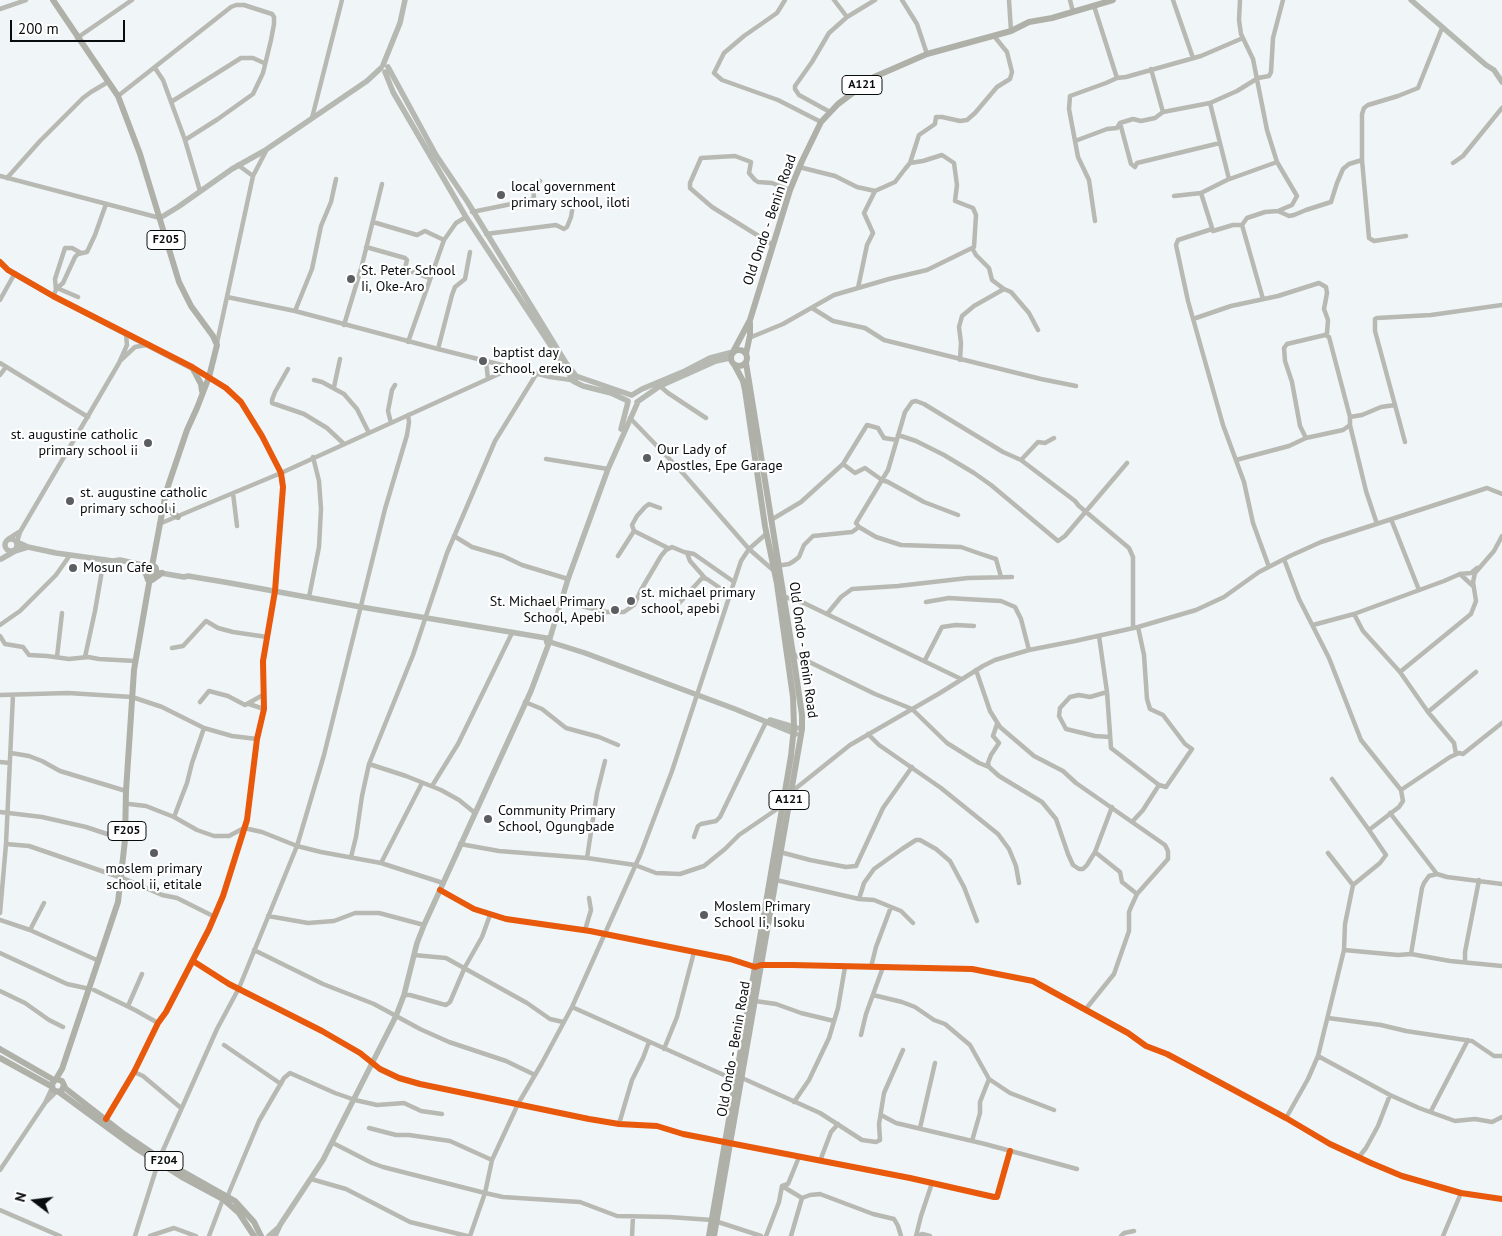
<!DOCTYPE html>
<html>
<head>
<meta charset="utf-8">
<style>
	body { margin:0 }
	#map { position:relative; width:1502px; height:1236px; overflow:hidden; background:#f0f5f8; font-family:"PT Sans",sans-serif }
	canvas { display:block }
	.north { position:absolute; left:10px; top:1176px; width:50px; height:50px; -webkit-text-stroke:4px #fff; paint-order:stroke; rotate:285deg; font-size:14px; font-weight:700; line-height:20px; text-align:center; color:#090c0e }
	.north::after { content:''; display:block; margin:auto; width:18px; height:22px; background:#090c0e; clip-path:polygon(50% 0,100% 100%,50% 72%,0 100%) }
	.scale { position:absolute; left:10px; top:20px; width:115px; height:22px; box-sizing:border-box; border:2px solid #090c0e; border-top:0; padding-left:6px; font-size:15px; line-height:18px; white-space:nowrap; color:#090c0e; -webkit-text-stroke:4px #fff; paint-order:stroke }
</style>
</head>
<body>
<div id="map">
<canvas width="1502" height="1236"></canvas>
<div class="north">N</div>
<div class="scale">200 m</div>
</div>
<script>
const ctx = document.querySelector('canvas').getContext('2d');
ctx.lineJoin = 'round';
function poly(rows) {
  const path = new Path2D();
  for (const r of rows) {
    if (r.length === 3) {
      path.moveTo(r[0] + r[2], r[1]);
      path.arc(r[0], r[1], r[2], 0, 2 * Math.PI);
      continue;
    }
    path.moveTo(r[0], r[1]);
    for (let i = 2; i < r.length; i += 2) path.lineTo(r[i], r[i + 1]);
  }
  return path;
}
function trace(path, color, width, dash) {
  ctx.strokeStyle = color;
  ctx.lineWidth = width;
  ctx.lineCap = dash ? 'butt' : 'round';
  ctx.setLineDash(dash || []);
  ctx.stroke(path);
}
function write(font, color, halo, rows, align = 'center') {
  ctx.font = font + ' "PT Sans",sans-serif';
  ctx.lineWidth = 4.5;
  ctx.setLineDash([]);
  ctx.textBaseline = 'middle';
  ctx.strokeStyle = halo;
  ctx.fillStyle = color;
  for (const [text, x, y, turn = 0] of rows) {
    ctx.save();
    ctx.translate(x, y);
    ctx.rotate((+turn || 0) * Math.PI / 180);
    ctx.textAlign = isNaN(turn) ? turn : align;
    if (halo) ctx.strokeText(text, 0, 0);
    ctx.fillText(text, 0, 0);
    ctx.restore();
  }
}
const street = poly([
	[785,0,777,13,744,36,724,53,714,73,722,80,778,100,821,122],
	[834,0,847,17],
	[902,0,917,24,927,54],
	[1009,0,1011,31],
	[1070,0,1073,12],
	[1173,0,1193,58],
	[1240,0,1239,20,1241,34,1253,59,1267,130,1277,162,1297,196,1292,205,1278,211],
	[1094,6,1117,78],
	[0,9,26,0],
	[77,38,132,0],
	[155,68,163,80,185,140,200,191],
	[1151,69,1163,112],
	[118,96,231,7,236,5,244,5,272,14,274,17,274,24,271,40,263,73,253,94,218,119,185,140],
	[171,102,241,58,253,58,264,63],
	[1210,103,1229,179],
	[830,112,799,95,795,89,795,86,812,62,829,33,847,17,875,0],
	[312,118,342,0],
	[1120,123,1131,164,1135,167,1137,163,1220,143],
	[1075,141,1107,129,1117,128,1120,123,1133,119,1141,121,1155,118,1163,112,1210,103,1237,91,1258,78,1269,76,1271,72,1273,38,1283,0],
	[910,163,923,161,942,155,954,163,957,185,955,201,973,208,976,215,974,247,972,248,976,255,989,268,992,280,1004,289,1011,292,1029,313,1038,330],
	[1453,163,1463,156,1502,108],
	[238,165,253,176],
	[799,167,835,176,857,187,875,191],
	[0,176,160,218],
	[7,178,40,141,83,98,91,92,108,82],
	[1201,193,1213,231,1233,225,1242,225,1247,218,1265,212,1278,211,1289,216,1294,215,1306,210,1331,202,1337,183,1343,169,1349,164,1362,160],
	[1174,196,1201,193,1227,180,1277,162],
	[472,212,531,200,534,197,533,187,540,181],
	[1095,221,1089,180,1078,157,1069,109,1070,96,1106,83,1117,78,1126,77,1201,56,1243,38],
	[373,222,417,235,425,231,444,240],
	[1242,225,1263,299],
	[1212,229,1178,240,1176,245,1188,301,1223,425,1244,482,1253,523,1269,567],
	[486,234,556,225,564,229,567,227,571,217,574,199],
	[1406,236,1374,241,1369,238,1362,160,1362,114,1364,108,1368,105,1398,96,1418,88,1442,28],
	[773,245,712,207,690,188,690,183,701,158,735,156,751,162,749,173,755,180,758,182,772,183,790,190],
	[366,247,405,258,407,260,405,268,407,270,430,278],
	[57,288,78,297],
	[858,288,867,245,873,233,864,213,875,191,895,182,905,169,910,163,919,135,935,124,936,117,942,117,960,121,967,120,975,113,997,87,1010,79,1012,72,1007,52,994,36],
	[56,290,55,279,65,248,72,248,81,253],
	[53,296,57,288,63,283,75,257,78,254,87,252,95,235,106,204],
	[227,297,295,311,438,349,550,377,571,380],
	[0,300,15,273],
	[812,308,833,321,865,328,884,340,1041,379,1076,386],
	[295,311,312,269,321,226,331,202,336,179],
	[1193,319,1231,306,1278,296,1319,283,1326,287,1327,293,1324,309,1328,320,1327,333,1325,335],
	[344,325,361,269,382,184],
	[749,338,783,324,834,295,889,279,927,270,972,248],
	[408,342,444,240,456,223,466,217],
	[217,343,253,176,266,151],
	[438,349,452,295,455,287,465,279,470,252],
	[121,360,135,347,146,345],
	[960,360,961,343,959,327,962,316,974,306,1004,289],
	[486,361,488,379],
	[0,363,88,417],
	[288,369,275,392,272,400,272,403,304,414,327,428,344,444],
	[0,375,6,367],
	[314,380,322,382,344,394,357,409,369,433],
	[660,386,668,393,706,418],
	[334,387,340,359],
	[630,418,681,471,749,549,773,570],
	[391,423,388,411,392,390,395,385],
	[1350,425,1366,491,1377,524],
	[898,435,916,441,944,455,974,473,991,485,1058,541,1065,536,1127,463],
	[1306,438,1300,426,1292,382,1285,361,1284,348,1287,344,1325,335,1329,337,1350,417],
	[1405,442,1375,331,1375,319,1377,318,1431,315,1502,305],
	[546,459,608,469],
	[1021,460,1038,442,1045,443,1054,438],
	[1236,460,1289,446,1306,438,1343,430,1350,425,1350,417,1362,415,1381,407,1395,405],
	[843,464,855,473,865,468,882,480,888,482,924,502,958,515],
	[233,493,237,526],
	[660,508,649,504,645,507,637,516,632,525,634,531,668,548],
	[1391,519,1419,590],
	[771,520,801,502,843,464,867,425,878,428,884,438,897,440],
	[159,524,281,473,512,368],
	[859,527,856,523,888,470,905,412,912,402,916,401,924,404,1003,452,1021,460,1075,501,1079,506,1129,548,1133,557,1133,628],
	[859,527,876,537,901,545,961,547,978,553,996,559,1001,577],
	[454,536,472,547,503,556,522,565,568,579],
	[8,539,19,532],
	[17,542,20,532,119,363,127,345,126,335],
	[687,553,690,561,705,578],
	[618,556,634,531],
	[1284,559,1299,599,1329,658,1361,740,1401,790,1403,801,1399,807,1369,830,1386,855,1380,863,1353,885,1345,924,1344,950,1318,1056,1308,1079,1286,1118],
	[776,566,789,564,794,561,799,557,804,545,813,536,852,532,859,527],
	[1460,574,1473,586],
	[309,597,319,547,321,509,319,481,313,457],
	[785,597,804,603,961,679],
	[561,601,606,612,624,612,634,605,641,590,661,556,666,550,672,547,684,552,694,554,734,582],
	[926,602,949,598,965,599,1001,601,1015,607,1021,619,1029,650],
	[673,610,702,578,707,579,730,595],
	[827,614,841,597,852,589,898,586,968,578,1012,577],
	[1354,614,1363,631,1400,672,1428,712,1454,743,1456,754],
	[0,625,20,611,56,575,70,555],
	[1313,625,1354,614,1444,581,1460,574,1471,573,1477,568],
	[0,636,5,644,23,647,29,655,47,656,69,659,88,657,99,659,135,661],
	[1099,636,1107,692,1111,748,1159,785],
	[172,648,183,646,206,621,218,628,233,632,267,637],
	[793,654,875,694,912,709,947,743,979,763,989,767,999,776,1042,802,1056,819,1068,854,1073,865,1079,869,1083,869,1087,865,1095,852,1112,807],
	[57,657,62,613],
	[85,657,95,611,104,559],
	[925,660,942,627,956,625,974,626],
	[976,670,990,711,1000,727,1034,756,1063,771,1076,783,1165,845,1168,851,1168,859,1137,894,1131,907,1129,912,1129,931,1114,974,1085,1010],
	[1400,672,1471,614,1476,601,1473,582,1475,573,1494,551,1502,536],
	[1107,692,1090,697,1079,695,1070,697,1060,708,1059,716,1066,729,1095,736,1110,737],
	[0,695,68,693,132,697,162,707,204,728,232,736,257,739],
	[200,702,209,691,228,696,245,705,263,695],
	[525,702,542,709,566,728,599,737,618,745],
	[249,704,264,709],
	[1428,712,1476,672],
	[868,734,879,745,941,788,998,834,1009,849,1016,866,1019,883],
	[11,753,29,756,42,761,60,771,126,791],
	[0,762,10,763],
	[369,764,406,776,441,790,459,800,475,813],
	[989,767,988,763,991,755,999,743,993,736,997,724],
	[1332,779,1369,830],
	[432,786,458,744,512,633],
	[1401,790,1450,757,1459,753,1463,754,1502,723],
	[790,793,850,745,940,693,983,666,995,660,1029,650,1075,641,1138,627,1196,610,1224,597,1259,572,1290,556,1321,542,1481,490,1487,488,1502,494],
	[129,804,146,806,174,817,197,830,214,836,229,836,244,828,262,832,297,846,321,852,381,863,443,883],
	[0,812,42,817,86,827,125,840],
	[1390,813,1437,874],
	[174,817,187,783,192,763,204,728],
	[1132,822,1143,810,1159,785,1166,787,1192,749,1185,744,1163,715,1150,709,1147,699,1144,655,1138,627],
	[694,837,698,826,701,824,716,821,720,817,766,722],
	[6,844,29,846,125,879,162,895,177,898,213,916],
	[460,844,499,851,587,858,635,865,656,873,680,874,704,866,725,849,739,835,783,805],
	[780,852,810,860,846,867,856,866,883,808,912,767],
	[1095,852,1120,872,1122,882,1137,894],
	[1328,853,1353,885],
	[351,857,356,837,362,796,369,764,413,655,447,553,495,441,537,373],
	[587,858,597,793,605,761],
	[381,863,422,783],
	[776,880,859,899,874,900,901,911,913,923],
	[440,890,474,909,506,919,590,931,730,959,755,967,761,965,792,965,972,969,1033,981,1128,1033,1146,1046,1167,1054,1286,1118,1330,1144,1371,1163,1402,1176,1461,1193,1502,1199],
	[859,899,864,883,874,869,902,849,916,840,920,840,936,849,950,861,964,887,977,921],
	[0,913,6,844,13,695],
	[268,916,308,923,334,921,355,913,379,913,424,925],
	[0,920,30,930,99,961],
	[30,930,44,903],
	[585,930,591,910,589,898],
	[254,950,323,984,374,1004,420,1029,449,1042,506,1061,535,1075],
	[1344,950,1398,955,1411,954,1450,961,1502,966],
	[0,953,67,984,90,989],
	[1411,954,1422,888,1424,883,1429,876,1437,874,1447,877,1502,884],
	[414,955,446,958,527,1003,550,1019,563,1022],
	[193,961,229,984,322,1031,360,1053,380,1069,399,1078,420,1084,589,1119,619,1124,657,1126,683,1134,910,1178,994,1197,997,1197,1010,1151],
	[1465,962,1465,952,1479,880],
	[871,967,876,947,891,907],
	[94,990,135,1010,158,1023],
	[0,991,25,1003,49,1020,63,1027],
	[404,995,410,995,442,1004,446,1005,450,1002,465,967,482,937,490,915],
	[873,995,902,1002,915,1007,934,1020,945,1024,970,1045,989,1079,1010,1093,1054,1110],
	[755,1001,776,1004,801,1013,834,1021],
	[128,1006,142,974],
	[572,1007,735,1080],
	[1328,1018,1381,1025,1406,1031,1472,1041,1494,1056,1502,1056],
	[861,1035,866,1014,883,967],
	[224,1045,281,1084],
	[664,1049,677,1017,694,952],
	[1318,1056,1390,1095,1419,1108,1455,1121,1475,1119,1492,1122,1502,1117],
	[134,1072,143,1076,181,1108],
	[742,1078,820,1113,862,1140,876,1142,880,1140,879,1124,884,1093,903,1050],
	[46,1102,56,1092],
	[794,1102,809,1080,829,1038,838,1008,845,967],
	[1431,1111,1468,1040],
	[881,1115,896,1123,985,1144,1077,1169],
	[106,1119,134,1072,158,1023,166,1012,193,961,209,929,223,896,247,820,257,739,264,709,263,661,275,591,283,487,281,473,262,436,241,402,226,388,209,377],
	[619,1124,632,1080,643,1058,649,1042],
	[369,1128,396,1135,409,1135,450,1141,492,1160],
	[920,1128,935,1063],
	[972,1141,980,1113,980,1102,989,1079],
	[333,1143,372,1163,383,1167,485,1193,503,1197,580,1202,617,1216,669,1217,712,1220,761,1236],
	[160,1157,217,1029,239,988,297,846,324,755,385,509,407,435,409,422,408,415],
	[1359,1157,1366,1148,1378,1126,1390,1095],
	[820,1161,831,1132,838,1124],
	[0,1170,45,1103,52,1088],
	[311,1179,346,1189,410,1222,467,1236],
	[782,1186,802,1198,810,1195,820,1194,873,1214,894,1219,898,1226,901,1236],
	[228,1195,259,1121,284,1078,290,1073,335,1093,355,1100,377,1105,404,1103,421,1111,442,1114],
	[0,1210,60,1236],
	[135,1236,158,1163],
	[150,1236,174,1228,196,1236],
	[209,1236,223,1199],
	[470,1236,485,1193,492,1160,518,1104,542,1063,572,1007,641,853,672,771,741,561,749,549,766,534],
	[632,1236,633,1217],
	[766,1236,779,1202,782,1186,788,1184,799,1157],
	[791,1236,802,1198],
	[916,1236,921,1216,932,1183],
	[917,1236,922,1234,930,1236],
	[1121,1236,1124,1233,1134,1231],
	[1443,1236,1461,1193]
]);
const secondary = poly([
	[1411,0,1486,65,1494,70,1502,82],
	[383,65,400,23,405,0],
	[388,67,436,155,467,201,566,363,576,376,576,379,572,380,570,376,574,374],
	[385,72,393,92,466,217,570,375],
	[160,218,178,207,232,169,264,151,367,81,381,68],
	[0,262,8,270,53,296,209,377],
	[576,376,631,395],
	[573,381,583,386,611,393,628,401],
	[632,395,642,389,685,371,710,358,733,352],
	[637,402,660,386,716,361,730,358],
	[621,429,628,402],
	[11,545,6],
	[17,542,28,547,56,553,113,561,120,560,151,567],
	[1,559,15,551,28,547],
	[155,572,184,577,188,576,230,583,361,607,546,638],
	[550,638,568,579,608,469,637,404],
	[550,642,550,638,546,638,547,643,550,642,585,653,735,709,796,734],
	[770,720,797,728],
	[269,1236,279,1227],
	[275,1236,280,1225,323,1160,396,1016,404,995,417,943,424,925,531,691,549,643]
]);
const primary = poly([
	[53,0,118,96,140,154,179,282,191,306,213,336,217,345,209,377,197,408,187,430,166,492,152,566],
	[739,358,8],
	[734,350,750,320,790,190,802,161,821,122,838,104,874,77,927,54,1011,31,1029,22,1052,18,1113,0],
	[746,354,750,335,750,323],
	[192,367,201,384,202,391],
	[166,508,178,517],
	[153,569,3],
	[139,567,146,574,148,580],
	[152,580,162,573],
	[0,1049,54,1080],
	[0,1058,51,1086],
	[56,1079,62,1081,64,1085,62,1090,59,1092,53,1090,52,1084,56,1079,62,1069,118,902,125,840,126,791,134,670,151,572],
	[64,1085,65,1088,124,1134,164,1161,235,1201,254,1222,261,1236],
	[59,1092,137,1149,182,1177,223,1199,239,1213,254,1236],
	[709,1236,791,756,794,727,793,697,777,584,765,526,745,390,743,381,735,366],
	[714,1236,802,729,802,715,793,654,746,363]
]);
const cycleway = poly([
	[0,262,8,270,53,296,192,367,226,388,241,402,262,436,281,473,283,487,275,591,263,661,264,709,257,739,247,820,223,896,209,929,166,1012,158,1023,134,1072,106,1119],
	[440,890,474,909,506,919,590,931,730,959,755,967,761,965,792,965,972,969,1033,981,1128,1033,1146,1046,1167,1054,1286,1118,1330,1144,1371,1163,1402,1176,1461,1193,1502,1199],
	[193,961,229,984,322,1031,360,1053,380,1069,399,1078,420,1084,589,1119,619,1124,657,1126,683,1134,910,1178,994,1197,997,1197,1010,1151]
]);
const markers = [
	[501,195,5,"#5a5e60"],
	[351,279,5,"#5a5e60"],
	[483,361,5,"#5a5e60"],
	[148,443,5,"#5a5e60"],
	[647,458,5,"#5a5e60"],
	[70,501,5,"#5a5e60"],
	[73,568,5,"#5a5e60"],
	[631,601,5,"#5a5e60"],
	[615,610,5,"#5a5e60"],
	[488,819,5,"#5a5e60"],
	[154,853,5,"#5a5e60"],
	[704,915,5,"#5a5e60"]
];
const shields = [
	[862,85,40],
	[166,240,38],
	[789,800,40],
	[127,831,38],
	[164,1161,38]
];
const shieldNames = [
	["A121",862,85],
	["F205",166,240],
	["A121",789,800],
	["F205",127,831],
	["F204",164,1161]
];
const poiNames = [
	["local government",511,187],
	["primary school, iloti",511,203],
	["St. Peter School",361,271],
	["Ii, Oke-Aro",361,287],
	["baptist day",493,353],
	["school, ereko",493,369],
	["st. augustine catholic",138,435,"right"],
	["primary school ii",138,451,"right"],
	["Our Lady of",657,450],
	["Apostles, Epe Garage",657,466],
	["st. augustine catholic",80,493],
	["primary school i",80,509],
	["Mosun Cafe",83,568],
	["st. michael primary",641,593],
	["school, apebi",641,609],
	["St. Michael Primary",605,602,"right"],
	["School, Apebi",605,618,"right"],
	["Community Primary",498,811],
	["School, Ogungbade",498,827],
	["moslem primary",154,869,"center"],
	["school ii, etitale",154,885,"center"],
	["Moslem Primary",714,907],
	["School Ii, Isoku",714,923]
];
const streetNames = [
	["Old Ondo - Benin Road",770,220,-71],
	["Old Ondo - Benin Road",803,650,82],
	["Old Ondo - Benin Road",734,1049,-80]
];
trace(street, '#b8b9b3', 4.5);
trace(secondary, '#b6b9b2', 5.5);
trace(primary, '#afb1a9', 6);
trace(cycleway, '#e8590c', 6);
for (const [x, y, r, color] of markers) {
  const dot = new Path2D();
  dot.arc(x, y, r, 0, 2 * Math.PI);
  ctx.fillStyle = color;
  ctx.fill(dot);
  trace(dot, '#fff', 2);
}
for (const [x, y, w] of shields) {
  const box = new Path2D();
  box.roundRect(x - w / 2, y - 9.5, w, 19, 4);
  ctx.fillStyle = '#fff';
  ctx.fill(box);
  trace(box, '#090c0e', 1);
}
write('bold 12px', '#090c0e', null, shieldNames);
write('14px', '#090c0e', '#fff', poiNames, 'left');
write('14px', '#090c0e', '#fff', streetNames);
</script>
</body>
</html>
